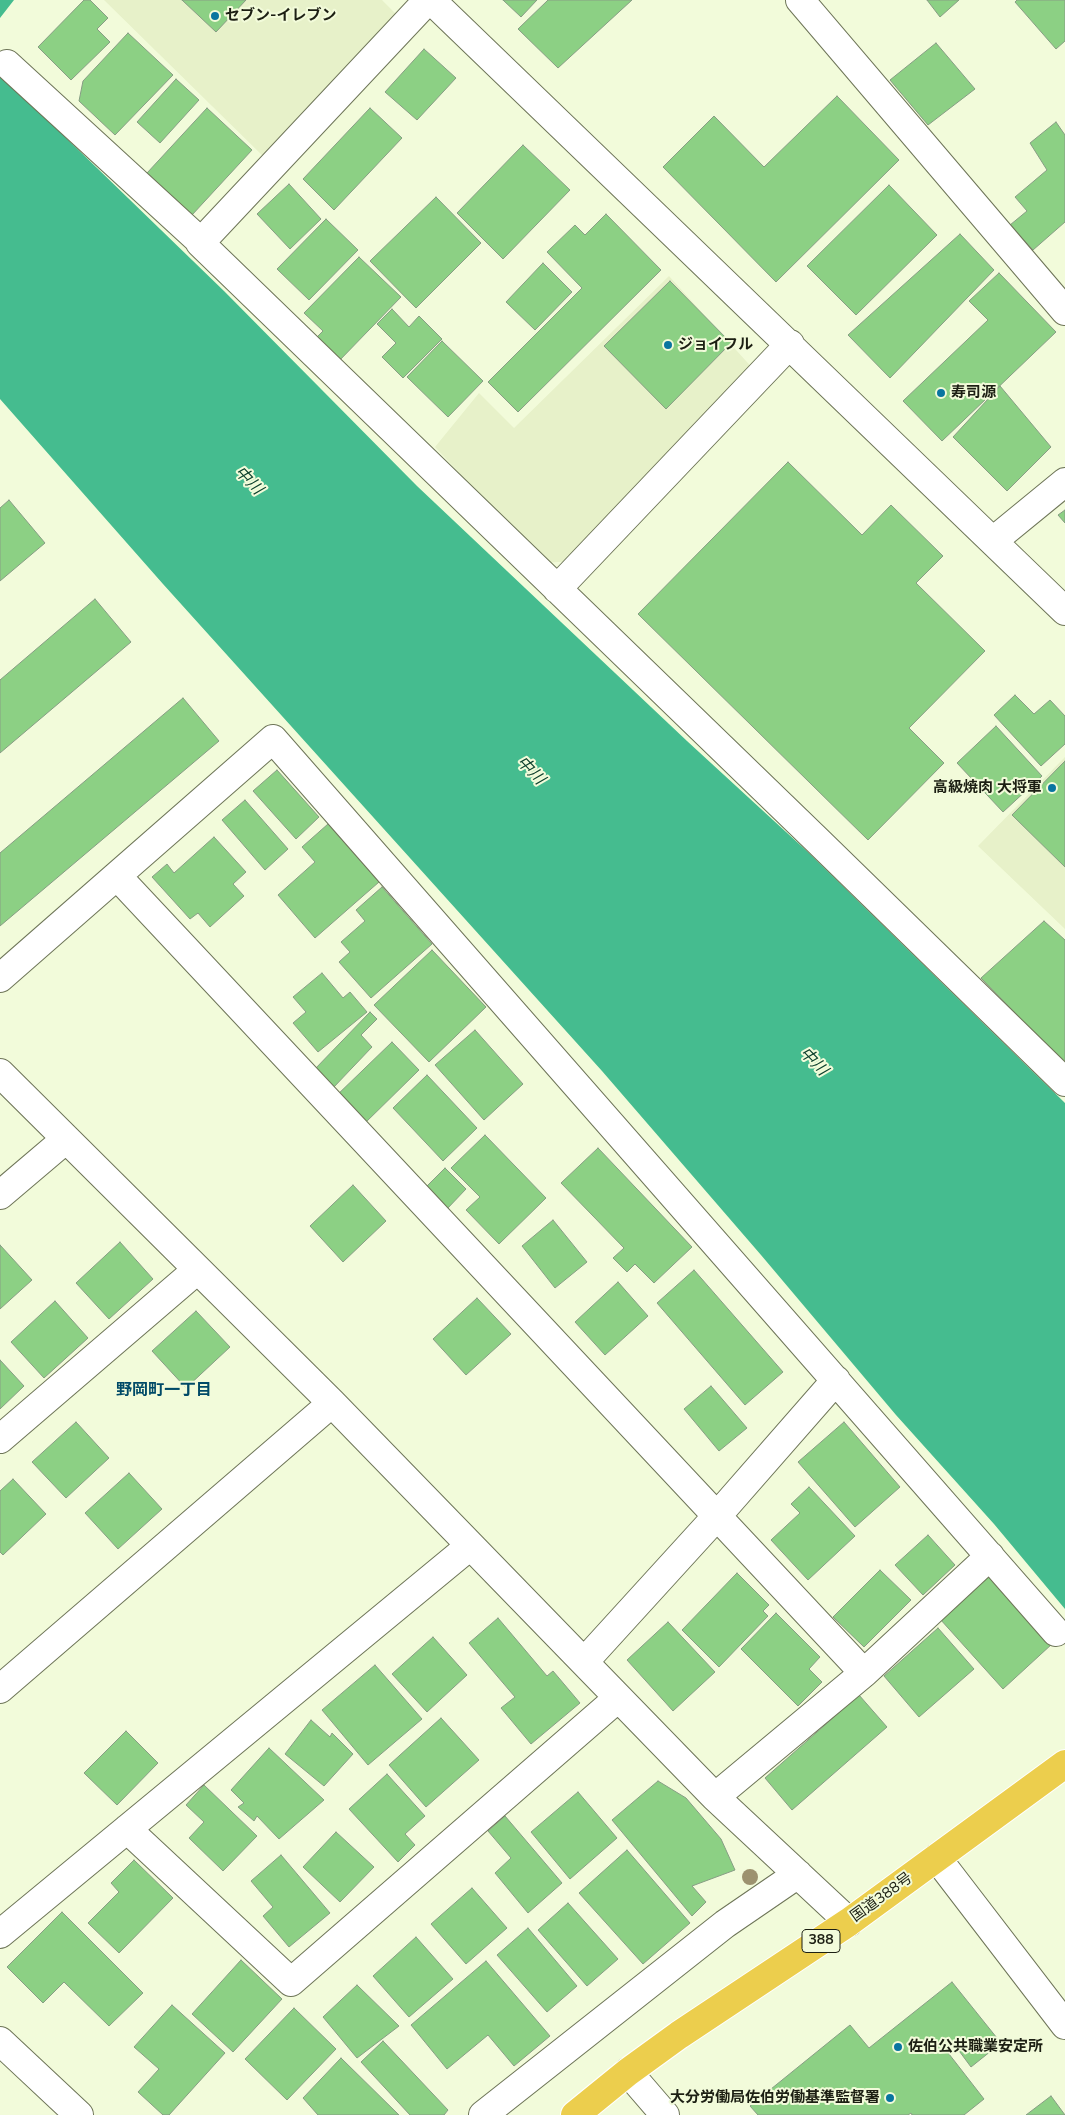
<!DOCTYPE html>
<html>
<head>
<meta charset="utf-8">
<style>
	body { margin:0 }
	canvas { display:block; background:#f2fbda }
</style>
</head>
<body>
<canvas width="1065" height="2115"></canvas>
<script>
const ctx = document.querySelector('canvas').getContext('2d');
ctx.lineJoin = 'round';
function fill(path, color) {
  ctx.fillStyle = color;
  ctx.fill(path, 'evenodd');
}
function poly(rows) {
  const path = new Path2D();
  for (const r of rows) {
    path.moveTo(r[0], r[1]);
    for (let i = 2; i < r.length; i += 2) path.lineTo(r[i], r[i + 1]);
  }
  return path;
}
function trace(path, color, width, dash) {
  ctx.strokeStyle = color;
  ctx.lineWidth = width;
  ctx.lineCap = dash ? 'butt' : 'round';
  ctx.setLineDash(dash || []);
  ctx.stroke(path);
}
function write(font, color, halo, rows, align = 'center') {
  ctx.font = font + ' "Nunito Sans","Noto Sans JP",sans-serif';
  ctx.lineWidth = 4;
  ctx.setLineDash([]);
  ctx.textBaseline = 'middle';
  ctx.strokeStyle = halo;
  ctx.fillStyle = color;
  for (const [text, x, y, turn = 0] of rows) {
    ctx.save();
    ctx.translate(x, y);
    ctx.rotate((+turn || 0) * Math.PI / 180);
    ctx.textAlign = isNaN(turn) ? turn : align;
    if (halo) ctx.strokeText(text, 0, 0);
    ctx.fillText(text, 0, 0);
    ctx.restore();
  }
}
const built = poly([
	[104,0,382,0,397,15,267,160],
	[669,276,756,372,573,561,544,563,435,447,479,393,514,428],
	[1065,757,1065,929,978,846]
]);
const water = poly([
	[0,0,14,0,0,18],
	[0,74,224,291,417,486,687,741,810,854,1065,1103,1065,1609,994,1524,896,1415,761,1255,602,1071,163,584,0,399]
]);
const building = poly([
	[84,0,90,0,108,18,97,29,110,42,71,80,38,47,84,0],
	[182,0,246,0,216,32,182,0],
	[503,0,537,0,521,17,503,0],
	[548,0,632,0,558,68,518,29,548,0],
	[927,0,959,0,940,17,927,0],
	[1017,0,1065,0,1065,41,1056,49,1015,2,1017,0],
	[128,33,173,75,115,135,79,101,83,81,128,33],
	[936,43,975,89,928,125,890,80,936,43],
	[424,49,456,78,417,120,385,92,424,49],
	[176,79,199,100,160,143,137,122,176,79],
	[837,96,899,160,776,282,663,167,714,116,764,167,837,96],
	[207,108,252,150,192,215,147,173,207,108],
	[370,108,402,138,334,210,303,179,370,108],
	[1056,122,1065,135,1065,222,1033,250,1010,225,1027,211,1015,197,1047,170,1030,143,1056,122],
	[523,145,570,190,503,259,457,213,523,145],
	[289,184,321,219,290,249,257,214,289,184],
	[889,185,937,235,856,315,807,266,889,185],
	[436,197,481,243,416,308,370,261,436,197],
	[606,214,661,270,518,412,488,382,582,288,547,252,575,225,585,235,606,214],
	[326,219,358,250,309,300,277,269,326,219],
	[960,234,994,270,890,378,848,335,960,234],
	[359,257,401,297,337,363,314,340,323,331,304,313,359,257],
	[543,263,572,292,535,330,506,302,543,263],
	[999,273,1056,332,942,441,903,401,988,320,969,301,999,273],
	[670,281,731,343,666,409,604,346,670,281],
	[392,309,409,327,419,316,442,339,403,378,382,357,396,343,377,324,392,309],
	[442,341,483,381,448,417,407,377,442,341],
	[1000,386,1051,447,1007,491,953,437,1000,386],
	[788,462,862,535,891,505,943,556,916,583,985,651,909,728,944,763,868,840,638,614,788,462],
	[9,500,45,543,0,581,0,508,9,500],
	[1065,510,1065,523,1058,515,1065,510],
	[95,599,131,642,0,753,0,680,95,599],
	[1015,695,1034,714,1050,700,1065,716,1065,744,1041,766,994,715,1015,695],
	[183,698,219,741,0,926,0,853,183,698],
	[996,726,1042,776,1003,812,957,763,996,726],
	[1065,761,1065,867,1012,815,1065,761],
	[277,770,319,817,296,839,253,791,277,770],
	[245,800,288,849,265,870,222,820,245,800],
	[328,824,379,882,315,938,278,895,315,862,302,847,328,824],
	[214,837,246,872,233,884,244,896,210,927,198,913,190,919,152,877,167,864,174,873,214,837],
	[382,887,432,944,371,998,339,962,350,952,341,942,365,921,356,910,382,887],
	[1044,921,1065,940,1065,1064,981,978,1044,921],
	[432,950,486,1007,429,1062,374,1005,432,950],
	[322,973,343,998,350,992,367,1012,318,1052,293,1023,306,1012,293,997,322,973],
	[370,1012,377,1019,361,1035,372,1047,333,1088,314,1070,370,1012],
	[475,1030,523,1084,484,1120,435,1065,475,1030],
	[392,1042,419,1070,362,1126,334,1098,392,1042],
	[427,1075,477,1128,443,1161,393,1108,427,1075],
	[485,1135,546,1198,499,1244,466,1210,480,1197,451,1168,485,1135],
	[598,1148,692,1247,654,1283,635,1264,627,1272,613,1258,624,1248,561,1183,598,1148],
	[445,1168,466,1189,446,1210,424,1189,445,1168],
	[353,1185,386,1221,343,1262,310,1226,353,1185],
	[553,1220,587,1262,555,1288,522,1246,553,1220],
	[120,1242,153,1279,109,1319,76,1283,120,1242],
	[0,1245,32,1280,0,1309,0,1245],
	[694,1270,783,1372,745,1405,657,1303,694,1270],
	[618,1282,648,1316,605,1355,575,1322,618,1282],
	[477,1298,511,1334,466,1375,433,1339,477,1298],
	[55,1301,88,1338,44,1378,11,1342,55,1301],
	[196,1311,230,1347,186,1388,152,1351,196,1311],
	[0,1360,24,1386,0,1409,0,1360],
	[711,1386,747,1428,719,1451,684,1409,711,1386],
	[76,1422,109,1458,66,1498,32,1462,76,1422],
	[844,1422,900,1487,855,1527,798,1462,844,1422],
	[129,1473,162,1509,118,1549,85,1513,129,1473],
	[13,1479,46,1514,3,1555,0,1552,0,1491,13,1479],
	[809,1487,855,1536,808,1580,771,1540,800,1513,791,1504,809,1487],
	[928,1535,955,1565,923,1595,895,1565,928,1535],
	[880,1570,911,1600,864,1647,833,1617,880,1570],
	[737,1573,769,1605,763,1611,768,1616,719,1667,682,1630,737,1573],
	[990,1575,1052,1644,1003,1689,940,1619,990,1575],
	[776,1613,820,1657,809,1669,822,1682,798,1706,741,1649,776,1613],
	[498,1618,547,1676,553,1671,580,1703,531,1744,501,1708,515,1697,469,1643,498,1618],
	[668,1622,715,1672,673,1711,627,1660,668,1622],
	[938,1628,974,1669,919,1717,884,1676,938,1628],
	[433,1637,467,1675,427,1712,392,1674,433,1637],
	[375,1665,422,1719,368,1765,322,1710,375,1665],
	[859,1695,887,1727,792,1810,765,1778,859,1695],
	[441,1718,479,1760,426,1807,389,1765,441,1718],
	[311,1720,330,1737,332,1733,353,1754,324,1786,285,1754,311,1720],
	[126,1731,158,1763,117,1805,84,1773,126,1731],
	[269,1748,324,1800,279,1839,257,1816,254,1821,238,1807,244,1803,231,1790,269,1748],
	[387,1774,425,1816,405,1834,415,1845,398,1862,349,1809,387,1774],
	[658,1781,686,1798,721,1839,735,1870,692,1886,706,1902,692,1916,612,1820,658,1781],
	[204,1785,257,1836,223,1871,189,1838,204,1822,186,1805,204,1785],
	[578,1792,617,1838,570,1879,531,1832,578,1792],
	[505,1816,562,1883,528,1913,495,1873,511,1858,488,1831,505,1816],
	[336,1832,374,1867,340,1902,303,1867,336,1832],
	[627,1850,690,1923,643,1964,579,1893,627,1850],
	[281,1855,330,1913,289,1947,263,1916,273,1907,251,1881,281,1855],
	[134,1860,173,1898,119,1953,88,1923,119,1892,111,1883,134,1860],
	[472,1888,507,1928,466,1964,431,1924,472,1888],
	[568,1903,618,1959,587,1986,538,1930,568,1903],
	[62,1912,143,1993,109,2026,64,1982,43,2003,7,1967,62,1912],
	[528,1928,577,1986,547,2012,497,1955,528,1928],
	[416,1937,453,1979,409,2017,373,1976,416,1937],
	[241,1960,282,1999,233,2052,192,2014,241,1960],
	[486,1961,550,2036,514,2066,488,2035,447,2069,411,2025,486,1961],
	[952,1982,1001,2043,971,2067,951,2040,942,2045,984,2099,964,2115,912,2115,911,2113,908,2115,758,2115,750,2106,850,2025,869,2048,952,1982],
	[357,1985,399,2026,357,2058,323,2017,357,1985],
	[172,2005,225,2053,169,2115,163,2115,138,2092,159,2069,134,2047,172,2005],
	[294,2008,336,2049,287,2100,245,2059,294,2008],
	[383,2041,448,2110,444,2115,410,2115,361,2062,383,2041],
	[341,2058,399,2115,318,2115,303,2098,341,2058],
	[1051,2096,1065,2115,1026,2115,1051,2096]
]);
const minor = poly([
	[428,0,200,243,819,842,1065,1082],
	[431,0,1065,611],
	[800,0,1065,311],
	[7,64,201,242],
	[993,541,1065,482],
	[557,589,790,344],
	[117,876,864,1673],
	[0,978,273,739,1056,1632],
	[0,1073,332,1403,715,1797,849,1922],
	[0,1195,66,1139],
	[0,1439,197,1270],
	[584,1662,717,1516,836,1380],
	[0,1689,332,1403],
	[715,1797,864,1673,990,1556],
	[127,1829,291,1982,618,1698],
	[937,1858,1065,2025],
	[0,1934,470,1546],
	[0,2041,79,2115],
	[628,2072,665,2115],
	[483,2115,725,1924,798,1874]
]);
const highway = poly([
	[575,2115,628,2072,679,2035,849,1922,1065,1764]
]);
const trees = [
	[750,1877]
];
const markers = [
	[215,16,5,"#0975a0"],
	[668,345,5,"#0975a0"],
	[941,393,5,"#0975a0"],
	[1052,788,5,"#0975a0"],
	[898,2047,5,"#0975a0"],
	[890,2098,5,"#0975a0"]
];
const shields = [
	[821,1941,38]
];
const shieldNames = [
	["388",821,1941]
];
const poiNames = [
	["セブン-イレブン",225,16],
	["ジョイフル",678,345],
	["寿司源",951,393],
	["高級焼肉 大将軍",1042,788,"right"],
	["佐伯公共職業安定所",908,2047],
	["大分労働局佐伯労働基準監督署",880,2098,"right"]
];
const streetNames = [
	["国道388号",882,1898,-36]
];
const waterNames = [
	["中川",248,481,46],
	["中川",530,771,46],
	["中川",813,1062,46]
];
const neighbourhoodNames = [
	["野岡町一丁目",164,1391]
];
fill(built, '#e7f1c9');
fill(water, '#45bc8f');
fill(building, '#8cd084');
trace(building, '#879d84', 1);
trace(minor, '#6e7558', 30);
trace(highway, '#fff', 30);
trace(minor, '#fff', 28);
trace(highway, '#ecce4d', 28);
ctx.fillStyle = '#9c926f';
for (const [x, y] of trees) {
  ctx.beginPath();
  ctx.arc(x, y, 8, 0, 2 * Math.PI);
  ctx.fill();
}
for (const [x, y, r, color] of markers) {
  const dot = new Path2D();
  dot.arc(x, y, r, 0, 2 * Math.PI);
  ctx.fillStyle = color;
  ctx.fill(dot);
  trace(dot, '#f2fbda', 2);
}
for (const [x, y, w] of shields) {
  const box = new Path2D();
  box.roundRect(x - w / 2, y - 11.5, w, 23, 4);
  ctx.fillStyle = '#f2fbda';
  ctx.fill(box);
  trace(box, '#1c1f13', 1);
}
write('bold 14px', '#1c1f13', null, shieldNames);
write('bold 15px', '#1c1f13', '#f2fbda', poiNames, 'left');
write('15px', '#1c1f13', '#f2fbda', streetNames);
write('italic 16px', '#0c402d', '#f2fbda', waterNames);
write('bold 16px', '#004a67', '#f2fbda', neighbourhoodNames);
</script>
</body>
</html>
